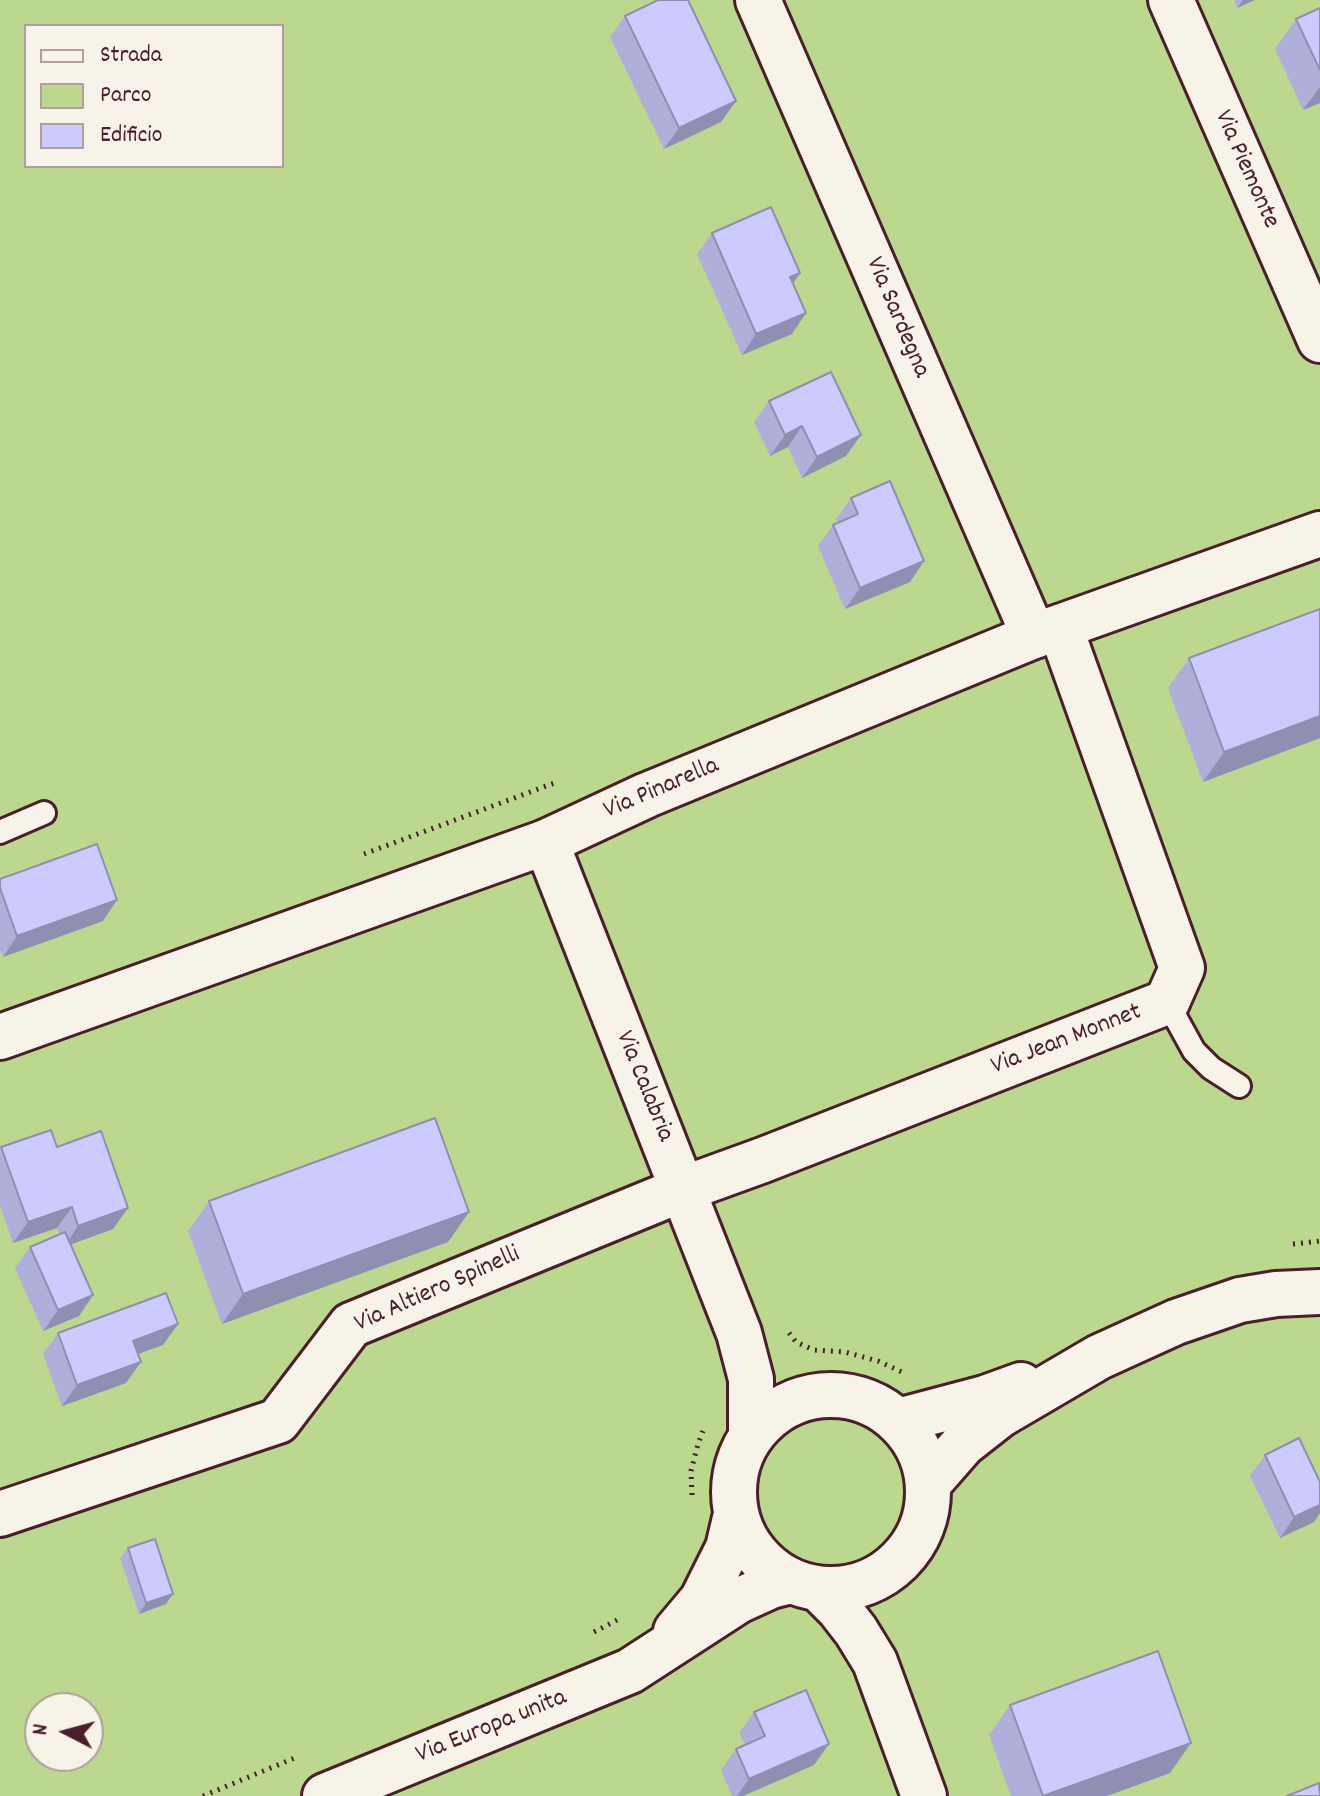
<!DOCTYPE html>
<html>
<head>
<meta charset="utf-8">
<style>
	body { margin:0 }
	#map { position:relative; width:1320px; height:1796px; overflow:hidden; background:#efebec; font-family:Dekko,sans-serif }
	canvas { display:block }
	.legend { position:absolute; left:24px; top:24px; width:260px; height:144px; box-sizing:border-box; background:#f7f3e8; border:2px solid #b29e9c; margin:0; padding:10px 14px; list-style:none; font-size:24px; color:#4a1f2b }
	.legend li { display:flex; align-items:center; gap:16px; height:40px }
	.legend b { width:40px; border:2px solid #b29e9c }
	.north { position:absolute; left:24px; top:1692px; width:80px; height:80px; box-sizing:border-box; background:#f7f3e8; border:2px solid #b29e9c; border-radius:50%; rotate:276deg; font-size:22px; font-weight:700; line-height:32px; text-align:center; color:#4a1f2b }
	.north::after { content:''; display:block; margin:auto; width:28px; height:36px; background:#4a1f2b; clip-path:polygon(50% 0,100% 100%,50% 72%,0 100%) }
</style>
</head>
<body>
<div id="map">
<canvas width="1320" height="1796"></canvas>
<ul class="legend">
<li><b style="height:10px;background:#f7f3e8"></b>Strada</li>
<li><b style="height:22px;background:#bcd88f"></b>Parco</li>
<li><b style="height:22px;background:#cdcbfd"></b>Edificio</li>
</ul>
<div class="north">N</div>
</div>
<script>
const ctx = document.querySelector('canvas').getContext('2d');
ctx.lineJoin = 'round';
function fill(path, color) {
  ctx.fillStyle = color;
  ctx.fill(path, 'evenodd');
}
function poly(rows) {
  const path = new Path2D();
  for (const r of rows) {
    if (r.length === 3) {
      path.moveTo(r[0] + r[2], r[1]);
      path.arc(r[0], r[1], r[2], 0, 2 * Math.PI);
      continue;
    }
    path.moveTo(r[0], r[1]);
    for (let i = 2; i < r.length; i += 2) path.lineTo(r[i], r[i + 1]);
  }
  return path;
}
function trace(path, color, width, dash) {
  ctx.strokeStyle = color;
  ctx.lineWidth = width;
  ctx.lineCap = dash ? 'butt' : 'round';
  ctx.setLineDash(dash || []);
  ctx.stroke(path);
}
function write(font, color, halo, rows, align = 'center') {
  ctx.font = font + ' Dekko,sans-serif';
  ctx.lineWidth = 8;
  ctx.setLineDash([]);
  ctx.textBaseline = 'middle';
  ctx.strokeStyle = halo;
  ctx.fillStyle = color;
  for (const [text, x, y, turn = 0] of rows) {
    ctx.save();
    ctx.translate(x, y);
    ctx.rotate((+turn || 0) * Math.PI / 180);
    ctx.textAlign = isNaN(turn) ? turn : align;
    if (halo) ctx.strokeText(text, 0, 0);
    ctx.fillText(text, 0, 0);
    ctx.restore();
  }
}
const green = poly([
	[0,0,1320,0,1320,1796,0,1796],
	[26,26,282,26,282,166,26,166],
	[40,1708,88,1708,88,1756,40,1756]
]);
const path = poly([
	[364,854,557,782],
	[1293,1244,1320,1241],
	[789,1333,796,1342,814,1350,845,1352,878,1361,902,1372],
	[692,1495,691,1471,698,1444,703,1431],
	[594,1632,617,1620],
	[203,1796,297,1757]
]);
const service = poly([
	[0,832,44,813],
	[1167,1002,1194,1051,1211,1068,1239,1086]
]);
const minor = poly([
	[758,0,1034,636],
	[1171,0,1320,340],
	[546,842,739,1333,751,1379,751,1435],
	[831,1492,97],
	[898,1421,985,1398,1021,1385],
	[928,1484,963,1444,1000,1415,1099,1357,1176,1322,1240,1300,1276,1294,1320,1292],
	[0,1514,278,1421,351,1325,683,1189,763,1160,1167,1002,1182,968,1060,627],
	[819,1589,839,1609,856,1631,875,1662,924,1796],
	[676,1631,702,1600,728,1548,736,1514],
	[325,1796,630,1671,738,1601,771,1586,791,1581]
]);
const tertiary = poly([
	[0,1037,546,842,647,795,1034,636,1320,534]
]);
const wall = poly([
	[1234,0,1255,0,1237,8],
	[1320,8,1320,103,1303,110,1275,49,1296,19],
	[625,16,736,101,721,122,664,149,610,37],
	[712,233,793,283,792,334,742,355,697,254],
	[769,401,861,435,846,456,802,478,788,447,770,456,754,422],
	[851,498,910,582,845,609,818,546,833,525,838,523,836,519],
	[1189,658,1320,738,1203,782,1168,688],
	[0,879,103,921,3,957,0,950],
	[1,1147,57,1147,113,1229,71,1244,93,1295,79,1316,43,1331,15,1268,30,1247,60,1234,57,1228,13,1243,0,1206,0,1149],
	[209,1201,469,1212,448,1242,222,1324,188,1231],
	[178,1324,163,1345,138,1354,126,1383,62,1406,43,1354,58,1333],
	[1265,1455,1320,1505,1320,1513,1314,1522,1280,1538,1250,1476],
	[128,1548,166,1604,139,1614,120,1558],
	[1010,1705,1170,1773,1107,1796,1011,1796,989,1735],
	[754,1712,814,1765,743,1796,732,1796,721,1770,736,1749,745,1745,739,1733]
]);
const shadedWall = poly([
	[1243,0,1255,0,1237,8],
	[1320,87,1320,103,1303,110],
	[736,101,721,122,664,149,679,128],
	[800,273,786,294,790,277],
	[806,313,792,334,742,355,756,334],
	[802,426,788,447,770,456,785,435],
	[861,435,846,456,802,478,817,457],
	[924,561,910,582,845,609,860,588],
	[1320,716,1320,738,1203,782,1224,752],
	[117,900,103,921,3,957,17,936],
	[72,1207,57,1228,13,1243,28,1222],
	[128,1208,113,1229,64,1247,78,1226],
	[469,1212,448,1242,222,1324,243,1294],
	[93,1295,79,1316,43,1331,58,1310],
	[178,1324,163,1345,118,1361,133,1341],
	[141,1362,126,1383,62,1406,77,1385],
	[1320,1505,1320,1513,1314,1522,1280,1538,1294,1517],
	[173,1594,166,1604,139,1614,146,1603],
	[1191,1743,1170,1773,1107,1796,1045,1796],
	[829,1744,814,1765,743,1796,737,1796,749,1779]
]);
const building = poly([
	[658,0,688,0,736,101,679,128,625,16,658,0],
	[1320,8,1320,70,1296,19,1320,8],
	[771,207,800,273,790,277,806,313,756,334,712,233,771,207],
	[831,372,861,435,817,457,802,426,785,435,769,401,831,372],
	[890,481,924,561,860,588,833,525,858,514,851,498,890,481],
	[1320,609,1320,716,1224,752,1189,658,1320,609],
	[97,844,117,900,17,936,0,888,0,879,97,844],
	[435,1118,469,1212,243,1294,209,1201,435,1118],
	[51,1130,57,1147,101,1131,128,1208,78,1226,72,1207,28,1222,1,1147,51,1130],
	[65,1232,93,1295,58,1310,30,1247,65,1232],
	[166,1293,178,1324,133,1341,141,1362,77,1385,58,1333,166,1293],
	[1299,1438,1320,1482,1320,1505,1294,1517,1265,1455,1299,1438],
	[155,1539,173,1594,146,1603,128,1548,155,1539],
	[1158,1651,1191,1743,1043,1796,1010,1705,1158,1651],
	[806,1690,829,1744,749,1779,736,1749,765,1736,754,1712,806,1690],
	[1319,1783,1320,1796,1287,1796,1319,1783]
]);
const streetNames = [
	["Via Piemonte",1245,170,66],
	["Via Sardegna",896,318,67],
	["Via Pinarella",662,790,-23],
	["Via Jean Monnet",1067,1041,-21],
	["Via Calabria",643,1087,68],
	["Via Altiero Spinelli",438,1291,-24],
	["Via Europa unita",492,1728,-22]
];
fill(green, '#bcd88f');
trace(service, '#4a1f2b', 28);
trace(minor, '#4a1f2b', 50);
trace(tertiary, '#4a1f2b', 50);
trace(path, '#4a1f2b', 5, [2, 6]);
trace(service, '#f7f3e8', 22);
trace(minor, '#f7f3e8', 44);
trace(tertiary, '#f7f3e8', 44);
fill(wall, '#b0afda');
fill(shadedWall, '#908eb1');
fill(building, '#cdcbfd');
trace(building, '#908eb1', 2);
write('26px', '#4a1f2b', '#f7f3e8', streetNames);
</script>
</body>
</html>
